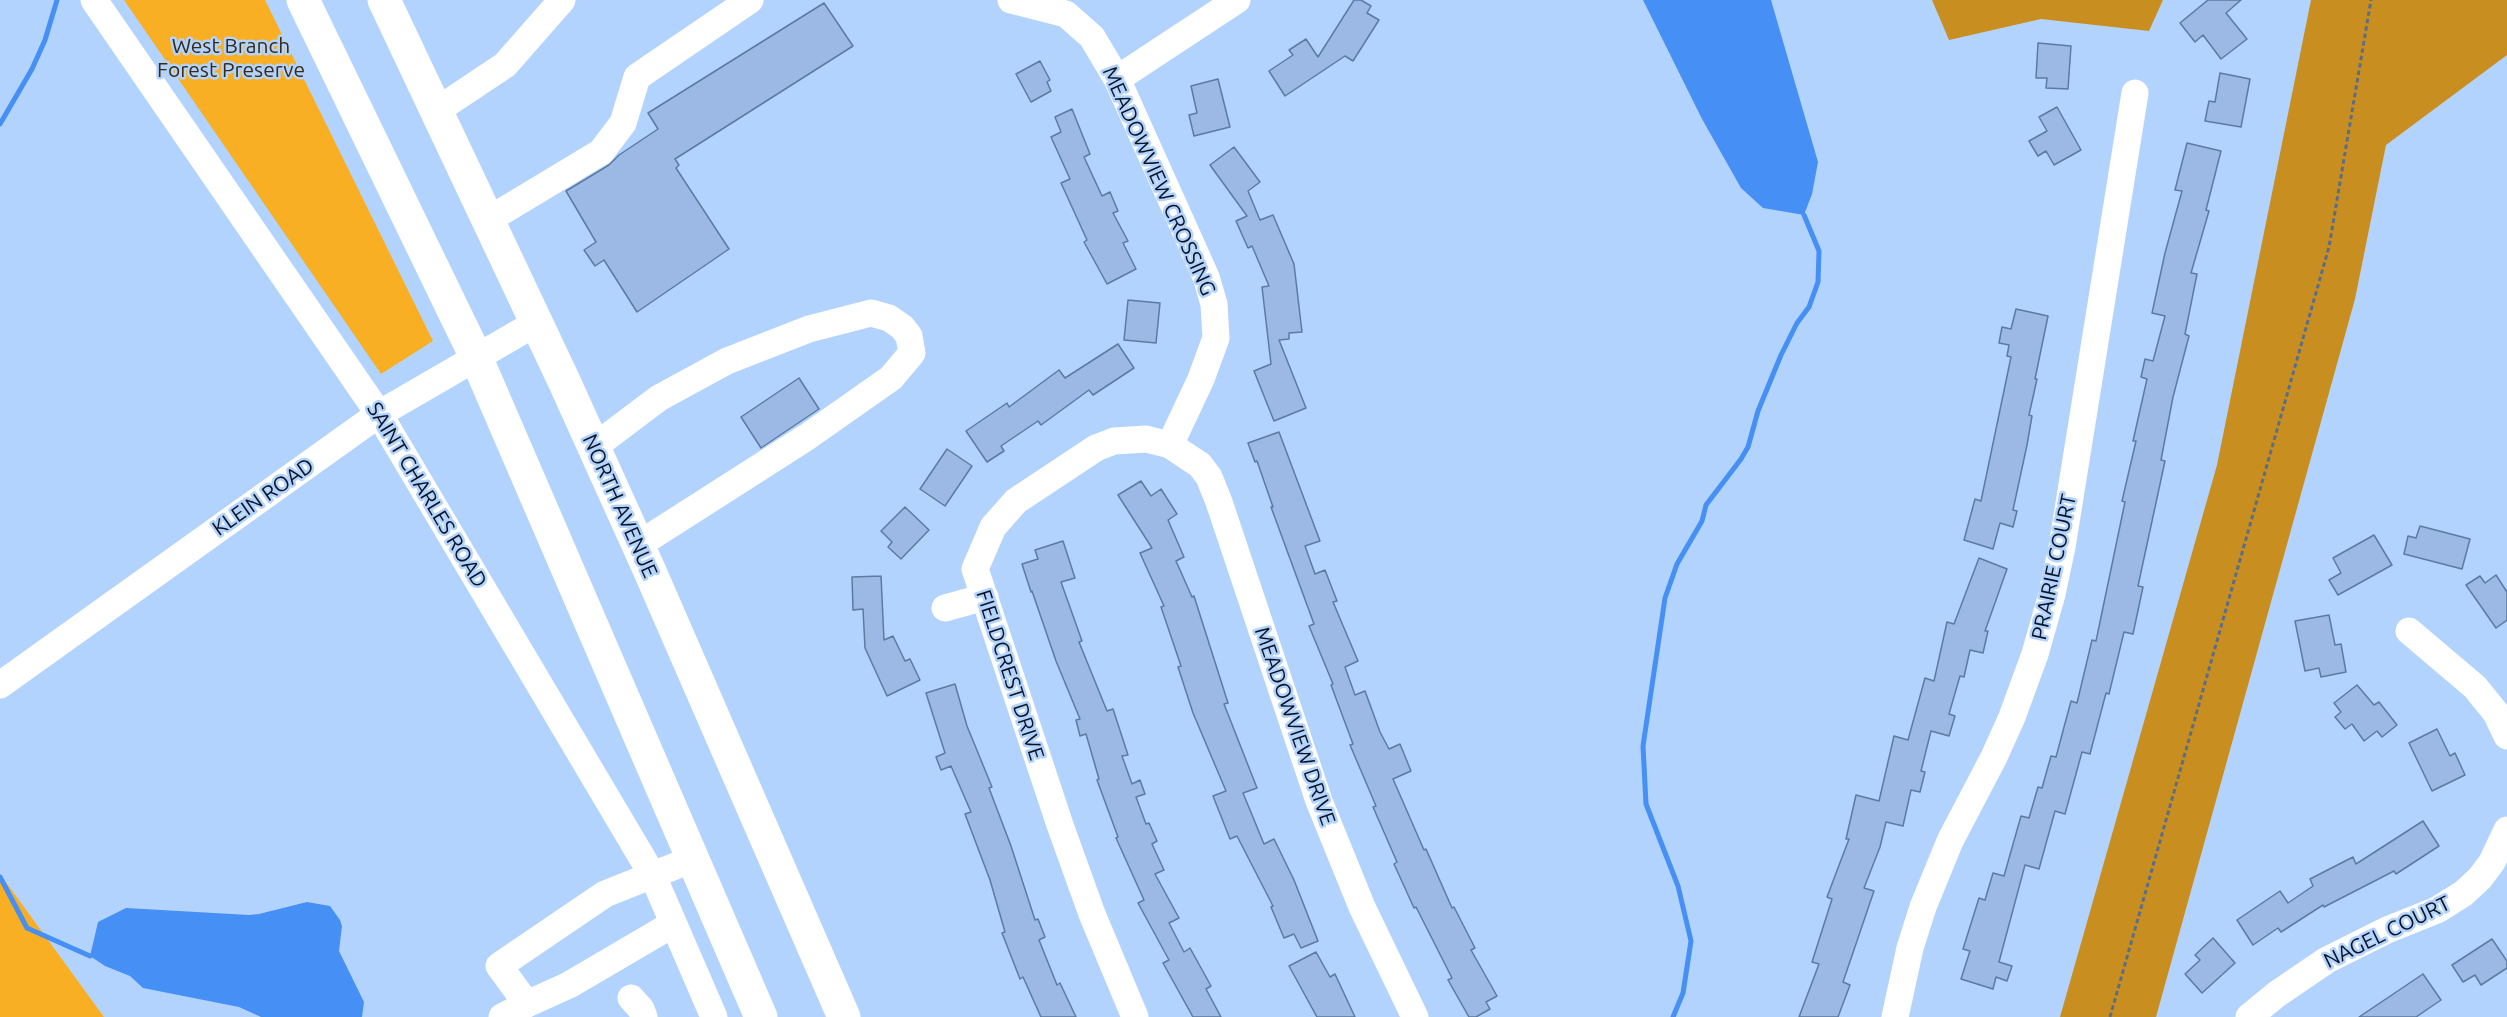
<!DOCTYPE html>
<html>
<head>
<meta charset="utf-8">
<style>
	body { margin:0 }
	canvas { display:block; background:#b3d3ff }
</style>
</head>
<body>
<canvas width="2507" height="1017"></canvas>
<script>
const ctx = document.querySelector('canvas').getContext('2d');
ctx.lineJoin = 'round';
function fill(path, color) {
  ctx.fillStyle = color;
  ctx.fill(path, 'evenodd');
}
function poly(rows) {
  const path = new Path2D();
  for (const r of rows) {
    path.moveTo(r[0], r[1]);
    for (let i = 2; i < r.length; i += 2) path.lineTo(r[i], r[i + 1]);
  }
  return path;
}
function trace(path, color, width, dash) {
  ctx.strokeStyle = color;
  ctx.lineWidth = width;
  ctx.lineCap = dash ? 'butt' : 'round';
  ctx.setLineDash(dash || []);
  ctx.stroke(path);
}
function write(font, color, halo, rows, align = 'center') {
  ctx.font = font + ' Ubuntu,sans-serif';
  ctx.lineWidth = 5;
  ctx.setLineDash([]);
  ctx.textBaseline = 'middle';
  ctx.strokeStyle = halo;
  ctx.fillStyle = color;
  for (const [text, x, y, turn = 0] of rows) {
    ctx.save();
    ctx.translate(x, y);
    ctx.rotate((+turn || 0) * Math.PI / 180);
    ctx.textAlign = isNaN(turn) ? turn : align;
    if (halo) ctx.strokeText(text, 0, 0);
    ctx.fillText(text, 0, 0);
    ctx.restore();
  }
}
const green = poly([
	[124,0,265,0,433,341,381,374],
	[0,874,104,1017,0,1017]
]);
const forest = poly([
	[1932,0,2163,0,2149,31,2041,19,1949,40],
	[2311,0,2507,0,2507,55,2386,145,2355,299,2156,1017,2060,1017,2217,465]
]);
const water = poly([
	[1643,0,1771,0,1818,162,1812,194,1804,215,1763,208,1741,188,1702,119],
	[307,902,330,906,340,920,342,926,339,951,364,1002,362,1017,261,1017,239,1007,143,988,130,976,105,966,90,956,98,922,126,908,249,915,259,914]
]);
const stream = poly([
	[0,124,32,69,45,40,57,0],
	[0,877,27,928,90,956],
	[1673,1017,1683,993,1691,941,1678,886,1646,804,1643,746,1665,598,1677,564,1702,521,1706,505,1741,459,1748,447,1758,411,1781,355,1797,323,1809,307,1818,282,1819,251,1804,215]
]);
const building = poly([
	[1354,0,1361,0,1371,6,1367,13,1379,20,1353,61,1345,56,1285,96,1269,71,1293,55,1289,50,1306,39,1318,57,1354,0],
	[2208,0,2241,0,2226,13,2247,39,2221,59,2203,35,2195,42,2180,23,2208,0],
	[824,3,853,46,675,159,679,165,676,168,729,249,637,312,604,260,595,266,584,250,596,242,566,191,609,165,619,155,658,129,648,113,824,3],
	[2038,43,2071,46,2068,89,2046,88,2047,78,2036,78,2038,43],
	[1040,61,1050,80,1047,82,1051,91,1031,102,1016,74,1040,61],
	[2220,73,2250,79,2241,127,2205,121,2209,101,2215,102,2220,73],
	[1218,79,1230,127,1194,136,1189,115,1197,113,1191,86,1218,79],
	[2057,107,2081,150,2054,165,2046,151,2038,156,2029,141,2047,131,2039,117,2057,107],
	[1072,109,1090,154,1084,157,1102,196,1110,192,1118,211,1113,213,1128,241,1123,243,1136,269,1107,284,1084,242,1087,240,1061,183,1070,179,1051,137,1061,132,1055,117,1072,109],
	[2187,143,2221,151,2206,210,2209,211,2191,273,2197,274,2185,334,2189,336,2173,397,2161,460,2165,461,2138,586,2143,587,2133,634,2124,632,2109,694,2106,693,2090,754,2082,752,2065,814,2055,811,2039,869,2025,865,1999,962,2012,966,2007,981,1996,977,1993,989,1961,979,1970,951,1963,949,1979,898,1985,900,1993,873,2004,876,2021,816,2029,818,2038,787,2042,788,2051,756,2056,757,2071,701,2077,703,2092,640,2096,641,2125,502,2122,501,2136,441,2133,441,2147,379,2141,377,2145,359,2153,361,2165,316,2152,313,2165,253,2182,191,2175,190,2187,143],
	[1234,147,1260,182,1248,191,1260,220,1273,215,1294,264,1302,332,1289,333,1289,339,1279,340,1306,408,1274,421,1254,371,1271,364,1262,287,1269,286,1252,246,1248,248,1236,221,1247,216,1210,165,1234,147],
	[1128,300,1160,303,1156,343,1124,340,1128,300],
	[2016,309,2048,316,2035,379,2037,379,2029,415,2032,416,2027,445,2013,510,2017,511,2013,527,2000,523,1993,549,1964,540,1975,499,1981,501,2011,357,2007,356,2009,345,1999,343,2002,327,2011,329,2016,309],
	[1118,344,1134,368,1093,395,1089,390,1041,425,1038,421,1001,446,1004,451,987,462,966,431,1007,403,1009,407,1059,370,1065,378,1118,344],
	[799,378,819,409,761,448,741,417,799,378],
	[1279,432,1320,541,1305,546,1315,574,1325,570,1337,601,1333,602,1358,661,1345,667,1355,695,1365,691,1380,732,1389,749,1400,744,1411,771,1393,779,1424,850,1426,849,1452,908,1454,907,1475,948,1471,950,1497,996,1486,1002,1490,1009,1476,1017,1469,1017,1448,980,1452,978,1416,907,1414,908,1394,864,1397,862,1373,807,1376,806,1350,745,1353,744,1331,685,1333,684,1309,626,1314,624,1271,507,1273,507,1257,461,1255,462,1248,443,1279,432],
	[947,449,972,466,945,506,920,489,947,449],
	[1141,481,1151,496,1161,489,1177,514,1168,520,1184,557,1176,561,1192,597,1194,596,1228,703,1224,704,1257,788,1243,793,1264,844,1274,839,1294,880,1318,941,1301,948,1294,934,1284,938,1271,907,1273,906,1237,836,1230,839,1213,796,1226,791,1193,713,1178,667,1181,666,1161,607,1164,606,1140,553,1152,548,1118,495,1141,481],
	[905,507,929,530,901,559,888,547,892,542,881,531,905,507],
	[2420,526,2470,539,2462,569,2404,554,2408,536,2416,538,2420,526],
	[2374,535,2392,565,2338,595,2329,580,2341,573,2333,558,2374,535],
	[1063,541,1075,578,1061,582,1082,641,1079,642,1107,711,1113,709,1128,755,1122,756,1132,784,1140,780,1145,794,1136,797,1146,824,1149,823,1157,841,1152,844,1164,870,1155,874,1179,918,1169,923,1184,952,1190,948,1211,986,1206,989,1221,1017,1193,1017,1163,963,1169,960,1138,903,1144,900,1116,838,1118,837,1097,780,1099,779,1086,734,1080,736,1076,720,1080,719,1056,661,1032,591,1031,592,1022,564,1038,559,1035,550,1063,541],
	[1979,558,2007,569,1985,631,1988,631,1983,653,1970,650,1964,677,1960,676,1949,714,1955,716,1949,736,1931,731,1921,771,1925,772,1920,792,1911,790,1903,826,1886,822,1880,847,1864,888,1874,891,1843,982,1850,985,1838,1017,1799,1017,1819,964,1812,962,1832,899,1827,897,1849,839,1846,839,1856,795,1879,801,1894,736,1908,740,1925,678,1934,681,1947,622,1954,624,1979,558],
	[2496,575,2507,592,2507,620,2496,628,2466,585,2480,576,2485,583,2496,575],
	[881,576,884,640,893,636,905,661,910,659,920,680,887,696,865,648,863,609,853,610,852,577,881,576],
	[2329,615,2335,645,2341,644,2346,672,2321,677,2319,668,2305,671,2295,621,2329,615],
	[955,684,967,726,992,787,989,788,1011,846,1035,920,1038,919,1045,937,1039,940,1057,985,1060,983,1076,1017,1041,1017,1023,977,1020,979,1002,933,1005,932,990,880,965,814,971,812,951,766,941,770,936,757,945,753,926,693,955,684],
	[2357,685,2374,705,2379,702,2397,725,2382,737,2377,731,2364,741,2352,724,2345,729,2335,717,2341,712,2334,703,2357,685],
	[2437,729,2450,756,2455,753,2465,775,2432,791,2409,743,2437,729],
	[2423,821,2439,846,2396,874,2394,871,2324,907,2323,905,2281,932,2278,928,2253,945,2237,920,2280,891,2288,903,2313,886,2310,879,2353,857,2356,864,2423,821],
	[2213,938,2235,963,2202,993,2185,974,2200,960,2195,955,2213,938],
	[2492,939,2507,961,2507,968,2481,985,2475,975,2463,982,2452,965,2492,939],
	[1316,952,1330,977,1335,974,1355,1017,1317,1017,1289,966,1316,952],
	[2423,974,2441,1000,2416,1017,2359,1017,2423,974]
]);
const path = poly([
	[2110,1017,2329,247,2371,0]
]);
const minor = poly([
	[94,0,379,414,653,876,714,1017],
	[1011,0,1066,14,1092,37,1117,79,1206,277,1214,304,1216,338,1201,379,1170,445],
	[1117,79,1237,0],
	[436,111,505,65,562,0],
	[488,220,601,152,623,123,637,77,750,0],
	[594,447,659,398,727,361,809,329,871,313,889,318,902,327,909,336,912,353,891,378,807,437,638,545],
	[945,608,985,597],
	[2409,631,2475,687,2496,713,2507,736],
	[0,685,379,414,536,323],
	[673,924,569,985,527,1004,499,966,605,894,693,859],
	[631,998,641,1009,644,1017],
	[502,1017,527,1004],
	[1135,1017,1092,914,1060,825,975,569,993,527,1016,501,1096,448,1114,441,1146,439,1170,445,1200,465,1209,477,1219,502,1319,801,1362,907,1415,1017],
	[1895,1017,1910,948,1923,907,1950,841,1994,757,2012,717,2035,654,2052,594,2062,547,2135,93],
	[2249,1017,2277,994,2327,960,2387,930,2437,910,2464,893,2480,878,2492,862,2507,830]
]);
const major = poly([
	[303,0,476,357,761,1017],
	[384,0,564,381,648,567,844,1017]
]);
const parkNames = [
	["West Branch",231,46],
	["Forest Preserve",231,70]
];
const streetNames = [
	["MEADOWVIEW CROSSING",1159,181,66],
	["SAINT CHARLES ROAD",427,495,59],
	["KLEIN ROAD",263,497,-35],
	["NORTH AVENUE",620,506,66],
	["PRAIRIE COURT",2054,567,-78],
	["FIELDCREST DRIVE",1010,675,72],
	["MEADOWVIEW DRIVE",1295,726,71],
	["NAGEL COURT",2387,932,-26]
];
fill(green, '#f8af23');
fill(forest, '#c98e20');
fill(water, '#458ff5');
trace(stream, '#458ff5', 5);
fill(building, '#9bb9e4');
trace(building, '#5d7aa1', 1.5);
trace(path, '#5a6e8b', 3, [4.5, 3]);
trace(minor, '#fff', 27);
trace(major, '#fff', 33);
write('21px', '#382a15', '#b3d3ff', parkNames);
write('21px', '#081221', '#b3d3ff', streetNames);
</script>
</body>
</html>
